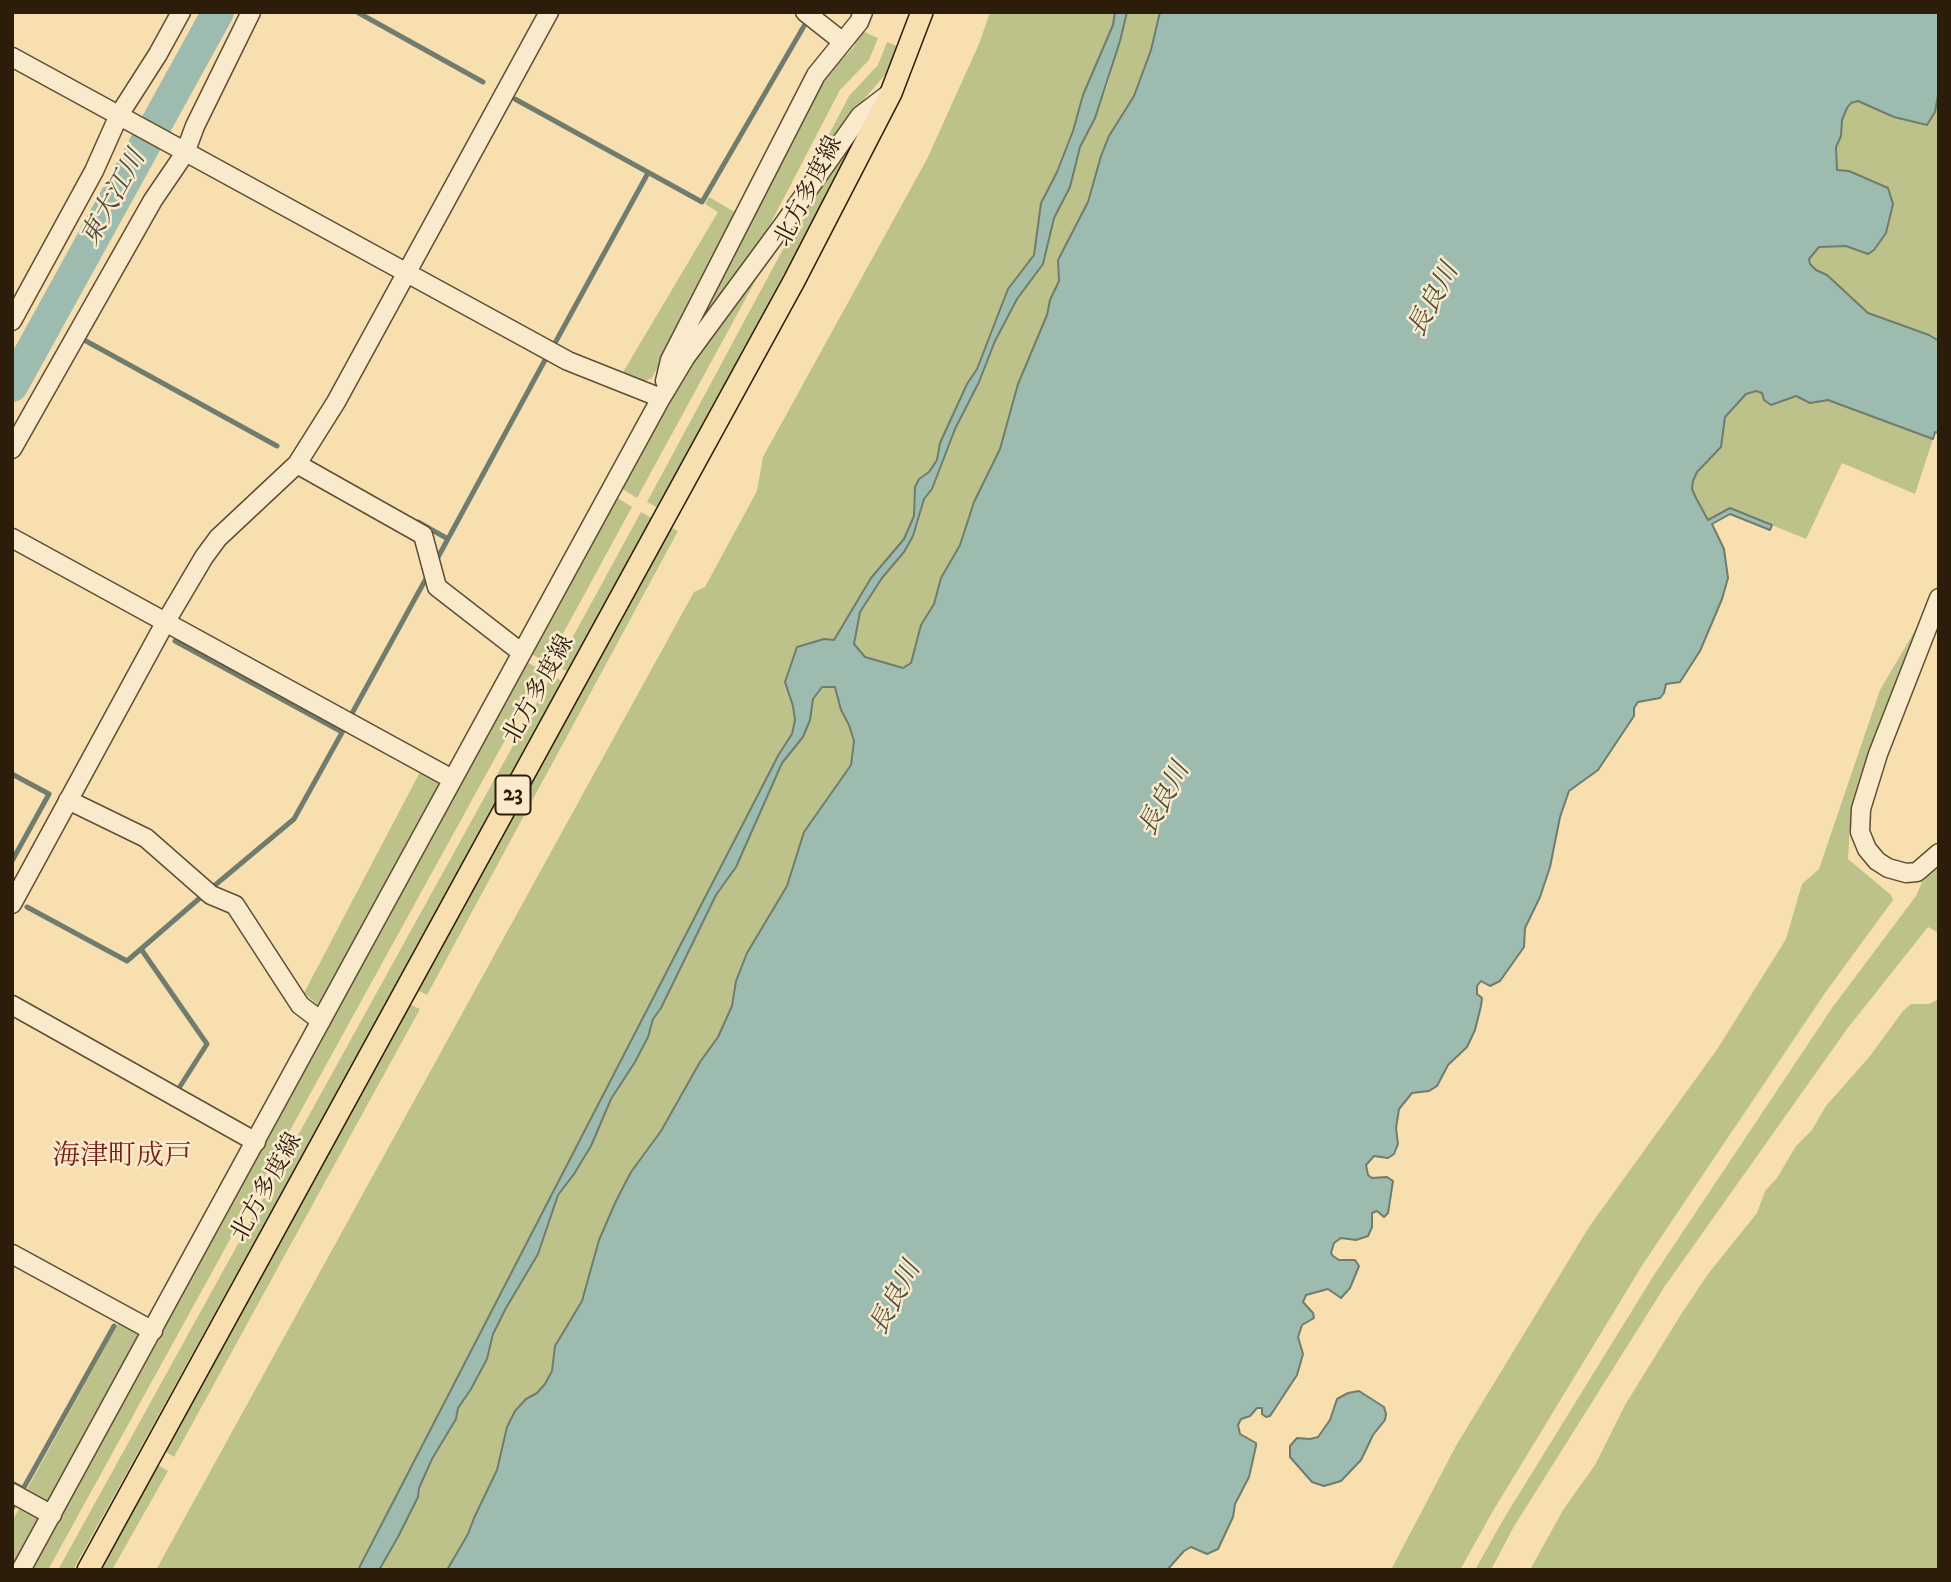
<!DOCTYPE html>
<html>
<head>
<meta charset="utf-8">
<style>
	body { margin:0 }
	#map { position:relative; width:1951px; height:1582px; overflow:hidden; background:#f7dfb0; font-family:"IM FELL DW Pica",serif }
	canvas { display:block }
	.frame { position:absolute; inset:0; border:14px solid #2c1c0a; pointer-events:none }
</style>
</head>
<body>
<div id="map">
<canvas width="1951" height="1582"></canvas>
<div class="frame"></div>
</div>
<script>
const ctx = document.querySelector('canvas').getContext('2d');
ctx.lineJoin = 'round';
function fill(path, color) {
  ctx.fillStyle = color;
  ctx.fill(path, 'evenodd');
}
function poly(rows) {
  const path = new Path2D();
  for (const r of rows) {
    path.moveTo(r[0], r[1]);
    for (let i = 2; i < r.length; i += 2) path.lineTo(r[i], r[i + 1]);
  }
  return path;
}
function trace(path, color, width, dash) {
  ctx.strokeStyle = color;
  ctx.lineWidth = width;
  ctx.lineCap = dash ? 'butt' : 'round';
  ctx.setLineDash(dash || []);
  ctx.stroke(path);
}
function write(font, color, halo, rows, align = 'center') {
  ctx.font = font + ' "IM FELL DW Pica","Noto Serif JP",serif';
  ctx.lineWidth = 5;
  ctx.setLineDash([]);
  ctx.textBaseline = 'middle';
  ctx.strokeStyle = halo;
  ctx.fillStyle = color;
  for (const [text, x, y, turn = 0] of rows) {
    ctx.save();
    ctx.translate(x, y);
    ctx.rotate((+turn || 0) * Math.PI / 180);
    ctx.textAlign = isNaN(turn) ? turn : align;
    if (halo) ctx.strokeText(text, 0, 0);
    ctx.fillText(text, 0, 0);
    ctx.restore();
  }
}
const green = poly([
	[990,12,1115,12,1113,25,1083,95,1073,131,1057,172,1041,203,1034,255,1008,289,977,369,967,384,940,443,937,460,929,472,919,479,914,516,904,539,871,578,834,640,823,639,797,652,785,682,793,706,795,720,792,734,779,754,358,1570,156,1570,694,592,705,587,757,491,763,457,927,159,979,44],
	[1127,12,1160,12,1151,50,1134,96,1109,136,1101,156,1088,202,1058,260,1059,281,1050,300,1047,315,1018,384,1000,449,974,502,960,545,941,578,934,604,921,625,911,663,903,668,865,657,854,644,860,612,882,578,904,552,918,523,924,499,932,489,955,429,979,382,995,341,1017,299,1043,264,1054,218,1080,147,1107,86],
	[862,31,878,38,869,60,840,90,763,238,680,352,824,78,853,48],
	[887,42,899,47,890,69,860,104,796,198,849,96,878,65],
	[1939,90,1939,341,1929,335,1868,313,1827,275,1816,270,1810,264,1809,259,1819,247,1846,246,1862,253,1874,250,1886,233,1893,204,1837,171,1835,163,1836,147,1841,136,1842,120,1851,103,1858,101,1894,117,1935,112],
	[866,122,658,508,647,502,803,212],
	[709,197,738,214,652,378,643,382,622,374,718,212,705,204],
	[769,256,637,498,621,488,685,370],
	[1756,391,1762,393,1764,400,1796,396,1811,403,1828,400,1933,439,1915,494,1842,463,1806,539,1730,508,1708,520,1696,498,1692,489,1693,481,1697,472,1721,447,1725,417,1746,394],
	[616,497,632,507,547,663,530,653],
	[641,512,652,518,568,672,557,666],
	[668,526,678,531,427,995,417,990],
	[1917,627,1870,753,1850,826,1848,859,1891,895,1893,900,1825,993,1643,1264,1493,1511,1460,1570,1391,1570,1457,1444,1589,1227,1718,1048,1786,939,1802,884,1819,869,1880,690],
	[525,661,543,671,48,1570,28,1570],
	[552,675,563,682,73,1570,58,1570],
	[822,686,835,687,841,710,849,725,854,741,851,765,804,832,787,886,747,953,736,981,732,1006,718,1037,700,1062,661,1131,631,1172,616,1201,599,1240,582,1301,555,1346,552,1371,545,1384,537,1393,526,1399,515,1411,507,1427,497,1470,474,1518,469,1534,447,1570,379,1570,418,1497,419,1488,432,1459,456,1419,457,1408,471,1389,487,1359,493,1334,506,1308,538,1254,558,1195,574,1174,591,1146,611,1099,648,1037,653,1019,661,1008,716,895,736,867,782,763,804,737,810,720,813,699],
	[421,770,439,780,441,788,324,1001,318,1005,304,993],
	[1939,867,1939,933,1928,927,1847,1029,1665,1286,1513,1528,1491,1570,1475,1570,1503,1520,1654,1275,1832,1008,1916,896,1922,882],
	[1939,999,1939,1570,1530,1570,1563,1510,1595,1465,1625,1405,1680,1316,1708,1274,1757,1213,1765,1191,1777,1178,1796,1146,1812,1130,1826,1106,1870,1056,1903,1011,1911,1004,1929,1004],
	[409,1004,420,1009,174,1457,165,1451],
	[120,1320,139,1331,141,1337,49,1500,41,1503,25,1493],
	[158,1465,168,1471,112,1570,100,1570],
	[22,1504,40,1519,15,1570,12,1570,12,1521]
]);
const water = poly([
	[1115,12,1127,12,1120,41,1095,118,1080,147,1070,187,1054,218,1043,264,1017,299,995,341,979,382,955,429,932,489,924,499,913,536,904,552,882,578,860,612,854,644,865,657,903,668,911,663,921,625,934,604,941,578,960,545,974,502,1000,449,1018,384,1047,315,1050,300,1059,281,1058,260,1088,202,1101,156,1109,136,1134,96,1151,50,1160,12,1939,12,1939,90,1935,112,1927,125,1894,117,1858,101,1851,103,1847,108,1842,120,1841,136,1836,147,1837,170,1849,171,1888,188,1893,204,1886,233,1874,250,1868,254,1846,246,1819,247,1809,259,1810,264,1816,270,1827,275,1868,313,1929,335,1939,341,1939,433,1935,432,1933,439,1828,400,1810,403,1796,396,1771,405,1764,400,1762,393,1756,391,1746,394,1725,417,1721,447,1697,472,1693,481,1692,489,1696,498,1708,520,1730,508,1772,525,1770,530,1730,514,1712,524,1724,549,1728,578,1722,599,1700,651,1680,682,1666,684,1664,693,1660,698,1638,702,1634,708,1634,716,1598,770,1569,791,1560,817,1550,867,1540,897,1525,928,1524,947,1500,981,1490,986,1481,981,1477,986,1477,994,1482,998,1481,1006,1475,1030,1467,1047,1448,1065,1437,1086,1429,1091,1412,1093,1399,1109,1396,1128,1398,1144,1394,1154,1388,1158,1374,1156,1366,1165,1368,1175,1372,1178,1387,1177,1393,1181,1388,1213,1384,1217,1377,1211,1372,1213,1372,1227,1368,1236,1356,1240,1341,1238,1334,1243,1331,1253,1333,1256,1339,1260,1355,1260,1359,1266,1350,1288,1341,1298,1328,1289,1306,1295,1303,1302,1313,1313,1314,1318,1302,1325,1298,1337,1303,1354,1297,1375,1270,1416,1266,1417,1262,1414,1262,1408,1257,1408,1250,1416,1241,1419,1238,1425,1240,1434,1256,1443,1256,1446,1249,1477,1235,1504,1233,1517,1218,1549,1207,1554,1191,1547,1184,1551,1167,1570,447,1570,468,1534,474,1518,497,1470,507,1427,515,1411,526,1399,537,1393,545,1384,552,1371,555,1346,582,1301,599,1240,616,1201,631,1172,661,1131,700,1062,718,1037,732,1006,736,981,747,953,787,886,804,832,851,765,854,741,849,725,841,710,835,687,822,687,813,699,810,720,803,737,782,763,736,867,716,895,661,1008,653,1019,648,1037,635,1062,611,1099,591,1146,574,1174,558,1195,538,1254,506,1308,493,1334,487,1359,471,1389,458,1408,456,1419,432,1459,419,1488,418,1497,398,1537,379,1570,358,1570,779,754,792,734,795,720,793,706,785,682,797,647,824,639,834,640,871,578,904,539,914,516,915,487,919,479,929,472,937,460,940,443,967,384,977,369,1008,289,1034,255,1041,203,1057,172,1073,131,1083,95,1113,25,1115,12],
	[1359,1391,1384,1407,1386,1414,1385,1420,1373,1435,1361,1460,1341,1481,1324,1486,1312,1482,1290,1457,1290,1446,1297,1438,1310,1439,1318,1437,1330,1420,1337,1399,1348,1393,1359,1391]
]);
const stream = poly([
	[357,12,483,82],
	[515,99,702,202,804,26],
	[86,341,277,446],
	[555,343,648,173],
	[418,522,448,539],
	[437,559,545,360],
	[175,641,342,732],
	[350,717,428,575],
	[12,774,49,794,12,861],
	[214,886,294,819,344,729],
	[27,907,127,961,201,897],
	[141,949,207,1044,179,1088],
	[12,1483,23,1489,114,1326],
	[12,1508,13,1507]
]);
const river = poly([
	[12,386,218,12]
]);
const minor = poly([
	[805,12,843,42],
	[12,57,568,361,661,398],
	[12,321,94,171,119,115,158,54,181,12],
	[665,381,670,360,816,75,859,22,863,12],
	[12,449,153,200,185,153,195,126,251,12],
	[297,464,423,535,437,587,522,653],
	[12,538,452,779],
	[1939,598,1878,754,1861,809,1860,832,1867,849,1877,861,1888,868,1906,873,1917,872,1939,853],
	[68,800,146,838,211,895,235,905,300,1005,321,1021],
	[12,904,165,623,204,557,218,538,297,464,336,402,549,12],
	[12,1005,256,1142],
	[12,1254,153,1331],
	[12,1493,52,1515],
	[21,1570,661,398,685,358,783,225,860,116,890,93]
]);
const major = poly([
	[88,1570,794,281,891,93,922,12]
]);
const shields = [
	[513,795,35]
];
const shieldNames = [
	["23",513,795]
];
const streetNames = [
	["北方多度線",810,192,-63],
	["北方多度線",540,690,-61],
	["北方多度線",268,1188,-61]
];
const waterNames = [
	["東大江川",115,199,-61],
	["長良川",1435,301,-62],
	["長良川",1166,800,-62],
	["長良川",897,1299,-62]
];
const quarterNames = [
	["海津町成戸",122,1158]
];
fill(green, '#bdc28b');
fill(water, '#9dbcaf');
trace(water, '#707c6d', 2);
trace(stream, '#707c6d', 5);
trace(river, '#9dbcaf', 32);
trace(minor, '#5f4d34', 21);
trace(major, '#2c1c0a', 24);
trace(minor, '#faeacc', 18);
trace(major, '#f7dfb0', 21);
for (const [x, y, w] of shields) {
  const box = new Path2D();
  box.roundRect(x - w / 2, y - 19.5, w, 39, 5);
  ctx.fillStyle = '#faeacc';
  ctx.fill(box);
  trace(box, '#2c1c0a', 2);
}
write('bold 23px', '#2c1c0a', null, shieldNames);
write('24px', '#2c1c0a', '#faeacc', streetNames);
write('italic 26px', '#4e4c3c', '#faeacc', waterNames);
write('28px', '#7a1f14', '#faeacc', quarterNames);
</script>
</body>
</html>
